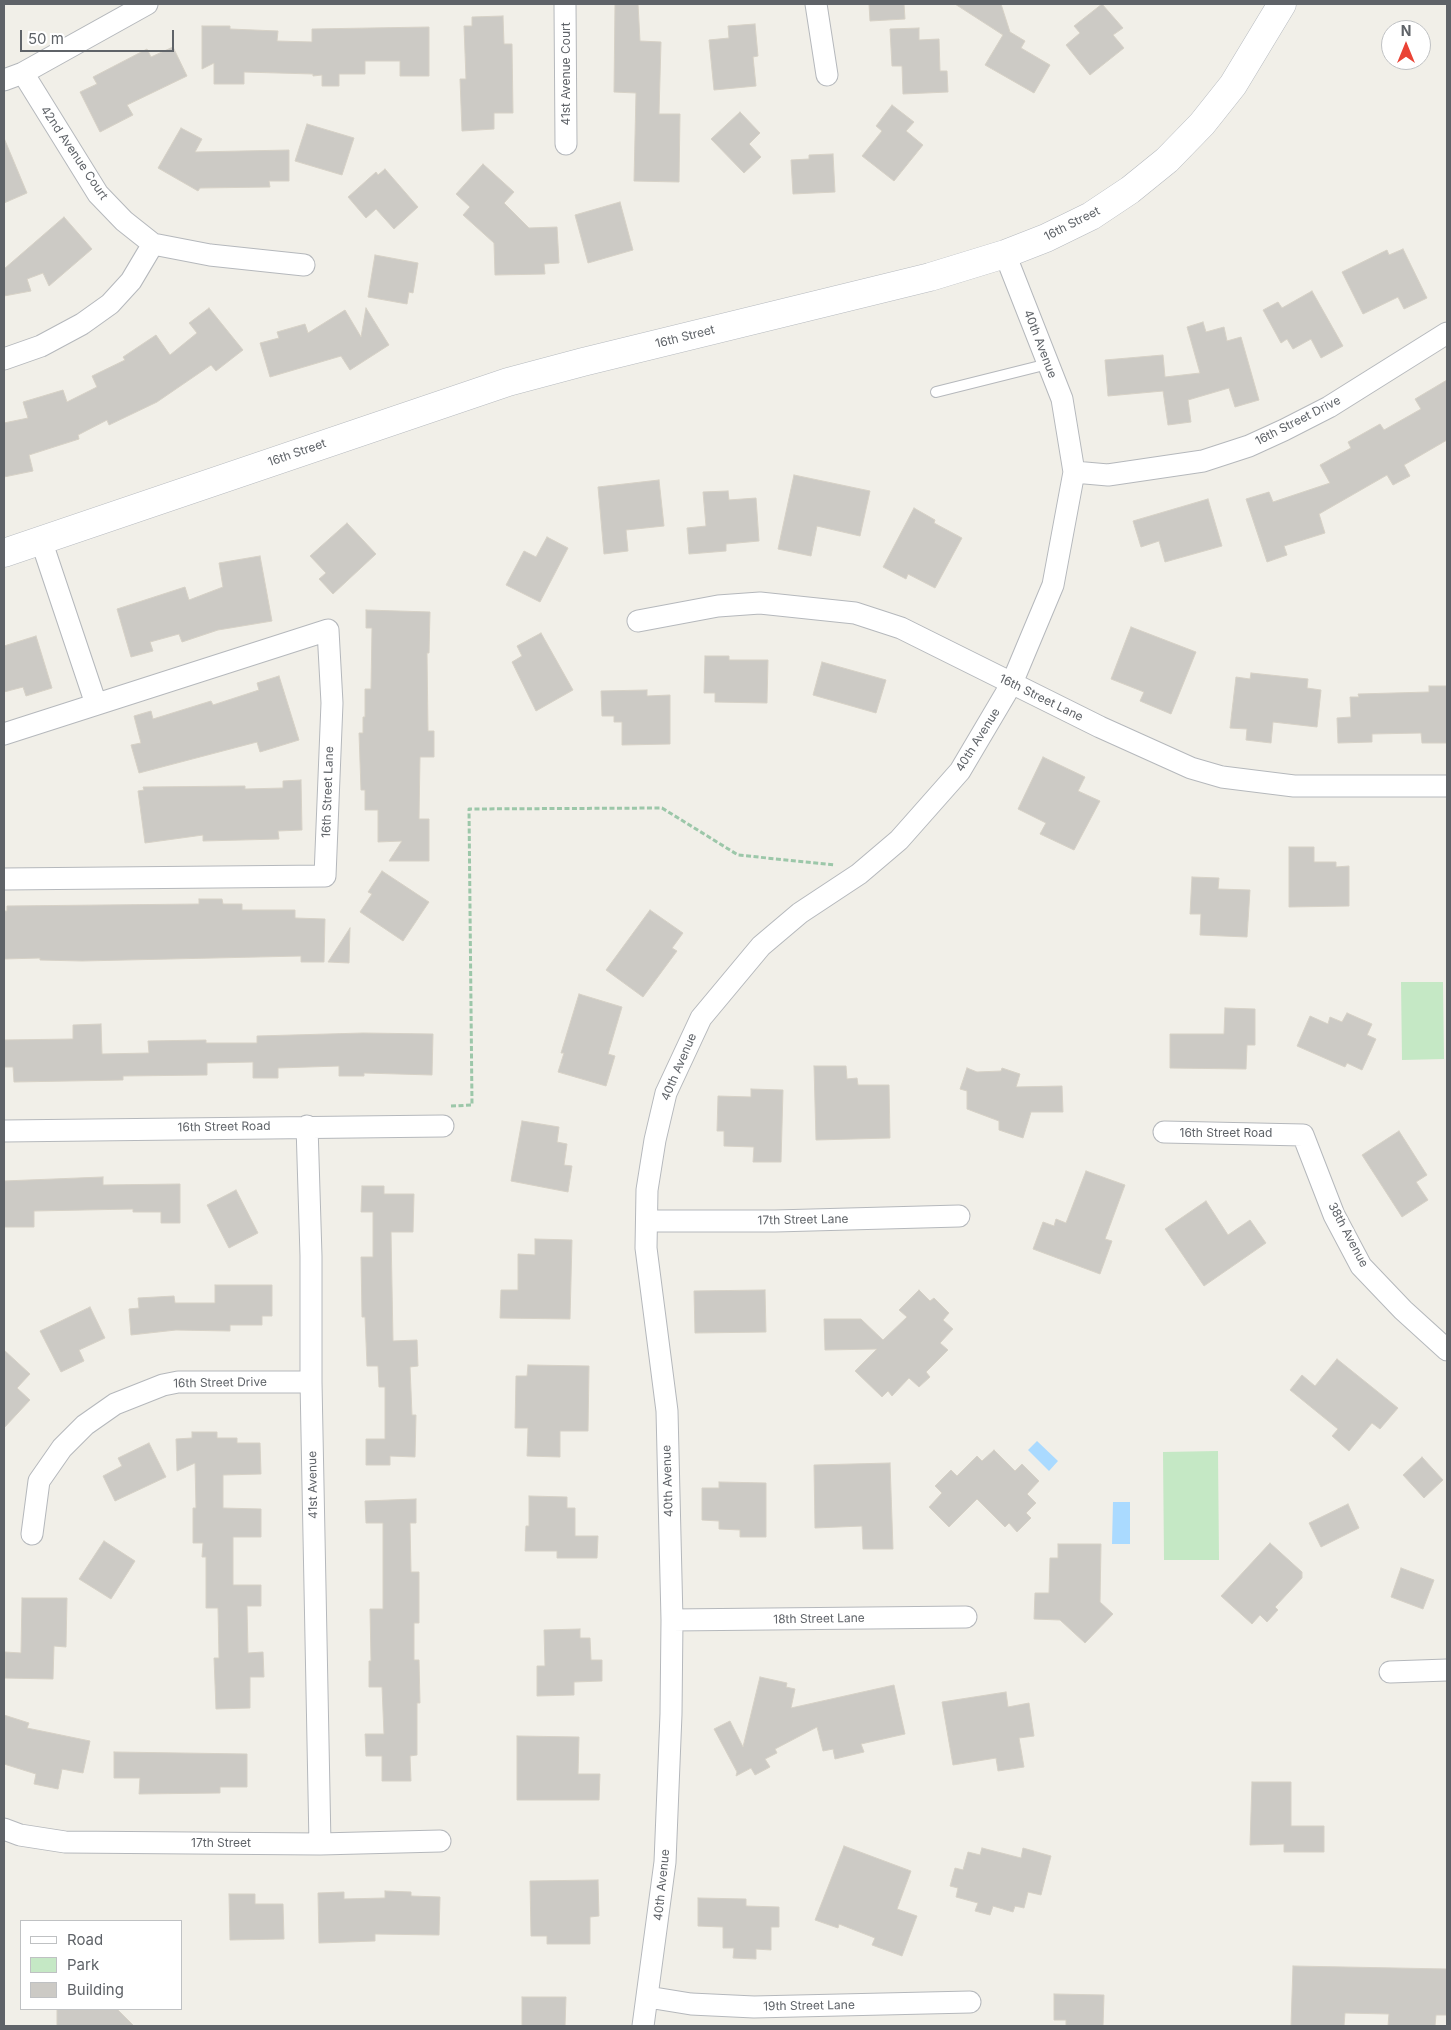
<!DOCTYPE html>
<html>
<head>
<meta charset="utf-8">
<style>
	body { margin:0 }
	#map { position:relative; width:1451px; height:2030px; overflow:hidden; background:#f1efe8; font-family:Inter,sans-serif }
	canvas { display:block }
	.frame { position:absolute; inset:0; border:5px solid #5f6368; pointer-events:none }
	.legend { position:absolute; left:20px; top:1920px; width:162px; height:90px; box-sizing:border-box; background:#fff; border:1px solid #bfc1c3; margin:0; padding:6px 9px; list-style:none; font-size:15px; color:#5f6368 }
	.legend li { display:flex; align-items:center; gap:10px; height:25px }
	.legend b { width:25px; border:1px solid #bfc1c3 }
	.north { position:absolute; left:1381px; top:20px; width:50px; height:50px; box-sizing:border-box; background:#fff; border:1px solid #bfc1c3; border-radius:50%; rotate:0deg; font-size:14px; font-weight:700; line-height:20px; text-align:center; color:#5f6368 }
	.north::after { content:''; display:block; margin:auto; width:18px; height:22px; background:#ea4335; clip-path:polygon(50% 0,100% 100%,50% 72%,0 100%) }
	.scale { position:absolute; left:20px; top:30px; width:154px; height:22px; box-sizing:border-box; border:2px solid #5f6368; border-top:0; padding-left:6px; font-size:15px; line-height:18px; white-space:nowrap; color:#5f6368; -webkit-text-stroke:4px #fff; paint-order:stroke }
</style>
</head>
<body>
<div id="map">
<canvas width="1451" height="2030"></canvas>
<div class="frame"></div>
<ul class="legend">
<li><b style="height:6px;background:#fff"></b>Road</li>
<li><b style="height:14px;background:#c5e8c5"></b>Park</li>
<li><b style="height:14px;background:#cccac5"></b>Building</li>
</ul>
<div class="north">N</div>
<div class="scale">50 m</div>
</div>
<script>
const ctx = document.querySelector('canvas').getContext('2d');
ctx.lineJoin = 'round';
function fill(path, color) {
  ctx.fillStyle = color;
  ctx.fill(path, 'evenodd');
}
function poly(rows) {
  const path = new Path2D();
  for (const r of rows) {
    path.moveTo(r[0], r[1]);
    for (let i = 2; i < r.length; i += 2) path.lineTo(r[i], r[i + 1]);
  }
  return path;
}
function trace(path, color, width, dash) {
  ctx.strokeStyle = color;
  ctx.lineWidth = width;
  ctx.lineCap = dash ? 'butt' : 'round';
  ctx.setLineDash(dash || []);
  ctx.stroke(path);
}
function write(font, color, halo, rows, align = 'center') {
  ctx.font = font + ' Inter,sans-serif';
  ctx.lineWidth = 5;
  ctx.setLineDash([]);
  ctx.textBaseline = 'middle';
  ctx.strokeStyle = halo;
  ctx.fillStyle = color;
  for (const [text, x, y, turn = 0] of rows) {
    ctx.save();
    ctx.translate(x, y);
    ctx.rotate((+turn || 0) * Math.PI / 180);
    ctx.textAlign = isNaN(turn) ? turn : align;
    if (halo) ctx.strokeText(text, 0, 0);
    ctx.fillText(text, 0, 0);
    ctx.restore();
  }
}
const green = poly([
	[1401,982,1443,982,1444,1059,1402,1060],
	[1218,1451,1219,1560,1164,1560,1163,1452]
]);
const water = poly([
	[1037,1441,1058,1461,1049,1471,1028,1450],
	[1113,1502,1130,1502,1130,1544,1112,1544]
]);
const building = poly([
	[615,4,638,4,640,41,661,42,659,114,680,114,679,182,634,181,636,93,614,92,615,4],
	[869,4,904,4,905,19,870,21,869,4],
	[955,4,1001,4,1010,32,1025,41,1021,48,1050,65,1034,93,985,65,1003,35,955,4],
	[1102,4,1123,28,1113,35,1124,48,1090,75,1066,45,1080,33,1074,26,1102,4],
	[503,16,504,44,512,44,513,113,494,113,494,129,462,131,460,79,466,79,464,26,472,26,472,17,503,16],
	[755,24,758,56,753,57,756,86,714,90,709,40,729,38,728,26,755,24],
	[202,26,230,26,230,29,278,31,277,41,312,42,312,29,429,27,429,76,400,76,400,61,365,61,365,74,339,74,339,86,322,86,322,75,313,76,313,74,244,72,244,84,214,84,214,63,202,69,202,26],
	[919,28,919,40,939,39,940,71,947,71,948,92,903,94,902,66,892,66,890,29,919,28],
	[173,47,187,76,127,105,133,115,100,132,80,92,97,84,93,77,147,49,151,57,173,47],
	[892,105,914,122,906,131,923,145,894,181,862,156,882,131,876,126,892,105],
	[740,112,760,133,749,144,761,157,744,173,711,139,740,112],
	[307,124,354,138,342,175,295,161,307,124],
	[181,128,202,139,195,152,289,150,289,181,269,181,270,187,200,188,198,191,158,168,181,128],
	[4,138,27,193,4,203,4,138],
	[833,154,835,192,793,194,791,160,809,159,809,155,833,154],
	[483,164,514,192,504,203,529,228,557,227,559,263,544,264,545,274,495,275,494,243,463,215,470,207,456,194,483,164],
	[385,169,418,207,394,229,376,209,366,218,348,197,376,172,378,175,385,169],
	[620,202,633,250,588,263,575,215,620,202],
	[64,217,92,249,49,286,43,273,27,279,31,291,4,296,4,269,64,217],
	[1403,249,1427,298,1404,309,1398,297,1363,314,1342,272,1387,250,1389,255,1403,249],
	[375,255,418,263,413,293,409,292,407,304,368,297,375,255],
	[1312,291,1343,346,1321,358,1311,339,1293,349,1287,339,1281,343,1263,310,1278,302,1282,308,1312,291],
	[209,308,243,350,216,371,211,365,157,402,109,425,107,420,78,435,79,439,29,455,33,471,4,477,4,423,28,418,23,402,63,390,67,402,97,387,92,376,125,360,123,357,156,335,170,355,197,333,189,323,209,308],
	[366,308,389,345,350,370,341,356,270,377,260,343,279,338,277,332,305,324,308,333,345,310,361,337,366,308],
	[1203,322,1206,332,1224,327,1227,341,1241,337,1259,400,1235,407,1229,388,1188,400,1191,422,1168,425,1163,391,1108,396,1105,360,1163,355,1165,377,1200,373,1187,327,1203,322],
	[1447,380,1447,440,1404,465,1410,476,1393,485,1387,475,1319,514,1325,533,1284,546,1287,555,1267,562,1246,499,1269,492,1273,502,1330,483,1320,465,1351,448,1348,442,1380,424,1384,430,1421,409,1415,399,1447,380],
	[794,475,870,491,860,536,817,526,811,556,778,549,794,475],
	[659,480,664,526,626,530,628,551,604,554,598,487,659,480],
	[728,491,729,500,756,498,759,541,726,544,726,551,689,554,687,528,706,526,703,492,728,491],
	[1208,499,1222,546,1165,562,1159,541,1141,547,1133,521,1208,499],
	[914,508,935,520,934,523,962,538,935,588,908,574,906,579,883,567,914,508],
	[347,523,376,554,333,594,319,579,326,573,310,556,347,523],
	[547,537,568,548,540,602,506,585,524,551,536,557,547,537],
	[260,556,272,621,218,630,182,642,179,634,150,642,153,651,131,657,117,609,185,587,189,600,223,587,219,563,260,556],
	[366,610,430,612,429,653,427,653,428,731,434,731,434,757,420,757,419,819,429,819,429,861,389,861,402,841,378,842,378,810,365,810,365,790,361,790,359,733,363,733,363,717,365,717,365,689,371,689,372,628,366,628,366,610],
	[1131,627,1196,652,1171,714,1140,701,1144,692,1111,679,1131,627],
	[541,633,573,690,536,711,512,662,522,656,517,646,541,633],
	[36,636,52,688,26,696,23,687,4,692,4,646,36,636],
	[705,656,729,656,729,660,768,660,767,703,715,702,715,693,704,693,705,656],
	[822,662,886,680,876,713,813,695,822,662],
	[1251,673,1308,679,1307,688,1321,690,1317,727,1273,722,1271,743,1246,740,1247,729,1230,728,1236,677,1250,679,1251,673],
	[279,676,299,740,260,752,257,742,139,773,131,745,141,743,134,716,151,711,153,719,211,701,213,705,259,690,257,683,279,676],
	[1429,686,1447,686,1447,743,1422,743,1421,733,1372,734,1372,742,1338,743,1337,718,1351,717,1350,697,1359,697,1358,694,1429,692,1429,686],
	[647,690,647,696,670,695,670,744,622,745,622,722,614,722,614,716,602,716,601,691,647,690],
	[1043,757,1085,777,1078,791,1100,801,1074,850,1040,834,1046,823,1018,809,1043,757],
	[301,780,302,830,278,831,279,839,203,841,203,835,145,843,138,791,144,790,143,787,245,786,245,789,283,788,283,781,301,780],
	[1289,847,1314,847,1314,862,1336,862,1336,867,1349,866,1349,906,1289,907,1289,847],
	[382,871,429,902,403,941,360,912,372,894,368,892,382,871],
	[1192,877,1219,878,1218,889,1250,890,1247,937,1200,935,1201,914,1190,914,1192,877],
	[199,899,222,899,223,904,242,904,242,910,295,910,295,918,325,919,324,962,301,962,301,956,82,961,40,960,40,958,4,959,4,911,7,911,7,906,199,904,199,899],
	[650,910,683,933,672,948,677,951,643,997,606,970,650,910],
	[350,928,349,963,328,962,350,928],
	[579,994,622,1007,608,1054,615,1056,606,1086,558,1072,564,1053,561,1053,579,994],
	[1225,1008,1255,1009,1255,1045,1247,1045,1246,1069,1170,1068,1170,1034,1224,1034,1225,1008],
	[1347,1013,1372,1024,1367,1035,1376,1039,1362,1070,1347,1063,1345,1067,1297,1046,1310,1016,1328,1024,1330,1017,1342,1022,1347,1013],
	[101,1024,102,1054,149,1053,148,1041,206,1040,206,1043,257,1043,257,1036,363,1033,433,1034,432,1075,364,1073,364,1076,339,1076,339,1066,278,1068,278,1078,253,1078,253,1062,207,1063,207,1075,123,1076,123,1080,14,1082,13,1067,4,1067,4,1040,73,1039,73,1025,101,1024],
	[814,1066,846,1066,847,1079,857,1078,858,1085,889,1085,890,1138,816,1140,814,1066],
	[967,1068,977,1072,1001,1071,1002,1068,1020,1074,1016,1087,1062,1086,1063,1112,1031,1112,1023,1138,999,1130,999,1121,967,1109,967,1091,960,1089,967,1068],
	[751,1089,783,1090,781,1162,753,1162,754,1147,724,1146,724,1131,717,1131,718,1096,751,1097,751,1089],
	[522,1121,559,1127,557,1142,567,1144,564,1165,572,1166,568,1192,511,1181,522,1121],
	[1399,1131,1427,1175,1416,1182,1428,1200,1402,1217,1362,1155,1399,1131],
	[1086,1171,1125,1185,1105,1239,1112,1241,1100,1274,1033,1249,1043,1222,1054,1226,1056,1219,1066,1223,1086,1171],
	[103,1177,103,1185,180,1184,180,1223,161,1223,161,1212,133,1212,133,1209,34,1211,34,1227,4,1227,4,1181,103,1177],
	[362,1186,384,1186,384,1194,414,1194,413,1232,391,1232,393,1341,417,1340,418,1366,410,1367,412,1415,416,1415,415,1457,390,1456,390,1465,366,1465,366,1439,385,1439,385,1387,379,1387,378,1366,367,1366,365,1317,362,1317,361,1257,373,1257,373,1212,361,1212,362,1186],
	[236,1190,258,1233,229,1248,207,1205,236,1190],
	[1206,1201,1228,1235,1250,1220,1266,1243,1204,1286,1165,1229,1206,1201],
	[535,1239,572,1240,570,1319,500,1318,501,1290,518,1290,518,1254,535,1255,535,1239],
	[215,1285,272,1285,272,1316,262,1316,262,1325,230,1325,230,1331,176,1330,131,1335,129,1309,139,1308,138,1298,174,1296,175,1303,215,1303,215,1285],
	[765,1290,766,1332,695,1333,694,1291,765,1290],
	[919,1290,930,1301,934,1298,949,1313,943,1320,953,1329,940,1343,948,1350,926,1372,930,1377,919,1387,909,1378,892,1396,888,1391,882,1397,855,1371,877,1349,825,1350,824,1319,861,1319,883,1340,907,1317,899,1310,919,1290],
	[90,1307,105,1338,79,1350,84,1361,61,1372,40,1331,90,1307],
	[4,1350,30,1374,17,1388,30,1400,4,1428,4,1350],
	[1337,1359,1398,1408,1380,1429,1372,1423,1349,1451,1332,1436,1338,1429,1290,1390,1302,1375,1315,1386,1337,1359],
	[528,1365,589,1366,588,1431,560,1431,560,1457,527,1456,528,1428,515,1428,516,1376,527,1376,528,1365],
	[192,1432,217,1432,217,1438,237,1438,237,1443,260,1443,261,1474,223,1475,223,1508,261,1509,261,1537,233,1537,233,1585,261,1585,261,1606,247,1606,248,1653,263,1652,264,1677,250,1677,250,1708,216,1709,214,1658,219,1658,218,1608,206,1608,206,1557,202,1557,203,1543,193,1543,193,1508,196,1508,195,1463,177,1471,176,1439,192,1438,192,1432],
	[149,1443,166,1477,115,1501,103,1476,122,1466,118,1458,149,1443],
	[994,1450,1015,1471,1022,1464,1039,1481,1027,1494,1036,1503,1026,1513,1031,1518,1017,1532,1009,1523,1005,1527,977,1499,949,1527,929,1507,942,1493,935,1486,951,1470,957,1476,977,1456,982,1461,994,1450],
	[1422,1457,1443,1480,1424,1498,1403,1475,1422,1457],
	[890,1463,893,1549,863,1549,862,1526,815,1528,814,1465,890,1463],
	[719,1482,766,1483,766,1537,740,1537,740,1530,719,1529,719,1521,702,1520,702,1488,719,1488,719,1482],
	[529,1496,567,1497,567,1508,575,1508,575,1536,598,1536,597,1558,557,1558,557,1551,525,1551,526,1526,529,1526,529,1496],
	[416,1499,416,1523,410,1523,411,1572,419,1572,419,1623,414,1623,414,1660,419,1660,420,1703,417,1703,417,1755,410,1756,411,1781,382,1781,382,1756,366,1756,365,1734,384,1734,382,1687,369,1687,369,1661,371,1661,370,1609,383,1609,383,1523,366,1523,365,1501,416,1499],
	[1348,1504,1359,1528,1321,1547,1309,1523,1348,1504],
	[104,1541,135,1561,111,1599,79,1579,104,1541],
	[1270,1543,1302,1572,1302,1578,1275,1607,1278,1610,1267,1622,1260,1615,1252,1624,1221,1596,1270,1543],
	[1058,1544,1101,1544,1100,1602,1113,1614,1085,1643,1060,1620,1034,1619,1035,1593,1049,1593,1050,1558,1058,1558,1058,1544],
	[1401,1568,1434,1580,1423,1609,1391,1597,1401,1568],
	[22,1598,67,1598,66,1647,54,1646,53,1679,5,1678,5,1652,21,1653,22,1598],
	[580,1629,580,1638,590,1638,591,1660,602,1660,602,1681,574,1682,574,1695,537,1696,537,1666,545,1666,544,1630,580,1629],
	[760,1677,787,1683,786,1687,795,1689,791,1708,894,1685,905,1734,861,1744,864,1752,835,1759,833,1749,823,1751,817,1727,775,1749,777,1753,765,1759,770,1767,755,1775,751,1768,736,1776,737,1772,714,1729,730,1721,743,1747,760,1677],
	[1006,1692,1008,1707,1029,1703,1034,1736,1019,1738,1024,1767,998,1771,996,1758,953,1765,942,1702,1006,1692],
	[4,1715,29,1723,27,1728,90,1741,83,1773,62,1769,58,1789,34,1784,36,1774,4,1764,4,1715],
	[517,1736,579,1737,578,1774,600,1774,599,1800,517,1800,517,1736],
	[114,1752,247,1754,247,1787,220,1787,220,1793,139,1794,140,1778,114,1778,114,1752],
	[1252,1782,1291,1782,1291,1826,1324,1826,1324,1852,1284,1852,1284,1844,1250,1845,1252,1782],
	[844,1846,911,1871,897,1909,917,1916,902,1956,872,1945,875,1938,839,1924,838,1928,815,1920,844,1846],
	[982,1848,1021,1858,1023,1848,1051,1856,1041,1895,1028,1892,1024,1908,1015,1906,1013,1912,993,1906,990,1915,975,1911,978,1903,956,1897,958,1888,950,1886,955,1868,963,1870,968,1852,980,1855,982,1848],
	[598,1880,599,1916,590,1917,590,1944,547,1944,547,1936,531,1936,530,1881,598,1880],
	[385,1891,411,1892,411,1896,440,1897,439,1935,375,1934,375,1941,319,1943,318,1893,344,1892,344,1899,385,1898,385,1891],
	[229,1894,255,1894,255,1904,283,1904,284,1939,230,1940,229,1894],
	[698,1898,746,1899,746,1906,779,1907,779,1927,771,1927,771,1950,756,1949,756,1959,733,1958,734,1948,723,1948,723,1927,698,1926,698,1898],
	[1293,1966,1447,1969,1447,2015,1436,2015,1435,2026,1388,2026,1389,2014,1345,2013,1344,2026,1291,2026,1293,1966],
	[1054,1994,1104,1995,1103,2026,1066,2026,1066,2020,1054,2020,1054,1994],
	[522,1997,566,1997,565,2026,522,2026,522,1997],
	[57,2009,117,2009,134,2026,57,2026,57,2009]
]);
const path = poly([
	[451,1106,472,1105,469,809,662,808,738,855,835,865]
]);
const lane = poly([
	[936,392,1048,364]
]);
const street = poly([
	[565,4,566,144],
	[816,4,827,75],
	[23,73,98,194,124,221,153,244,210,255,304,265],
	[4,80,23,73,147,4],
	[4,359,41,346,82,324,110,304,131,281,153,244],
	[1074,472,1108,475,1203,461,1249,446,1284,430,1329,407,1447,333],
	[41,540,96,704],
	[638,621,718,606,760,603,855,613,901,628,1100,727,1191,768,1222,777,1294,786,1447,786],
	[4,734,328,630,332,703,325,876,4,879],
	[307,1126,311,1256,311,1382,320,1844],
	[4,1131,443,1126],
	[1164,1132,1303,1135,1334,1215,1361,1266,1403,1310,1447,1350],
	[647,1221,775,1221,959,1216],
	[32,1534,39,1481,62,1448,85,1425,115,1404,163,1385,178,1382,311,1382],
	[672,1620,966,1617],
	[1390,1672,1447,1670],
	[4,1829,20,1835,65,1842,320,1844,440,1841],
	[648,1997,691,2004,754,2007,970,2002],
	[643,2026,665,1862,671,1714,672,1620,667,1411,646,1248,647,1190,655,1140,666,1093,701,1018,761,946,800,913,859,874,899,840,960,771,1012,683,1053,585,1074,472,1062,399,1005,254]
]);
const secondary = poly([
	[4,553,508,382,583,362,930,277,1005,254,1046,238,1091,216,1130,190,1167,160,1202,124,1233,85,1282,4]
]);
const streetNames = [
	["41st Avenue Court",566,74,-90],
	["42nd Avenue Court",74,153,56],
	["16th Street",1072,224,-27],
	["16th Street",685,337,-14],
	["40th Avenue",1040,344,69],
	["16th Street Drive",1298,421,-27],
	["16th Street",297,453,-19],
	["16th Street Lane",1041,698,26],
	["40th Avenue",978,740,-58],
	["16th Street Lane",328,792,-88],
	["40th Avenue",679,1067,-67],
	["16th Street Road",224,1127,-1],
	["16th Street Road",1226,1133],
	["17th Street Lane",803,1220,-1],
	["38th Avenue",1348,1235,62],
	["16th Street Drive",220,1383,-1],
	["40th Avenue",668,1481,-92],
	["41st Avenue",313,1485,-91],
	["18th Street Lane",819,1619,-1],
	["17th Street",221,1843],
	["40th Avenue",662,1885,-84],
	["19th Street Lane",809,2006,-1]
];
fill(green, '#c5e8c5');
fill(water, '#aadaff');
fill(building, '#cccac5');
trace(building, '#d6d1c6', 1);
trace(lane, '#b5b8bc', 12);
trace(street, '#b5b8bc', 23);
trace(secondary, '#b6babf', 29);
trace(path, '#9cc7a9', 3, [5, 2.5]);
trace(lane, '#fff', 10);
trace(street, '#fff', 21);
trace(secondary, '#fff', 28);
write('12px', '#5f6368', '#fff', streetNames);
</script>
</body>
</html>
